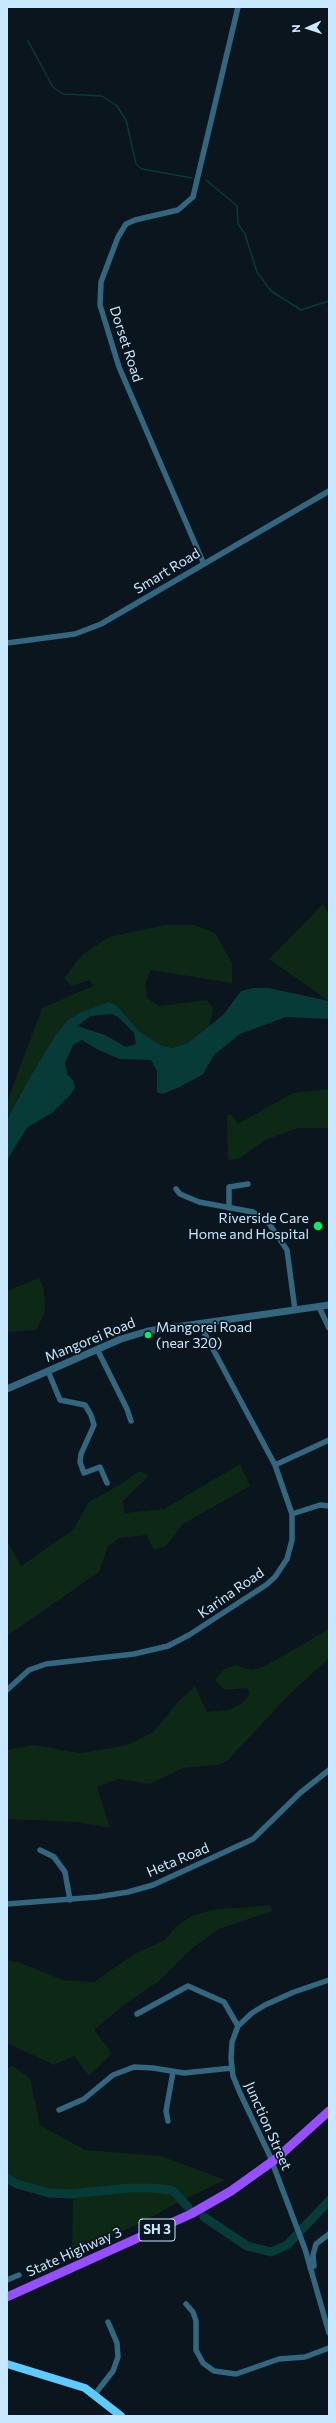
<!DOCTYPE html>
<html>
<head>
<meta charset="utf-8">
<style>
	body { margin:0 }
	#map { position:relative; width:336px; height:2423px; overflow:hidden; background:#0b151e; font-family:Commissioner,sans-serif }
	canvas { display:block }
	.frame { position:absolute; inset:0; border:8px solid #c7e8ff; pointer-events:none }
	.north { position:absolute; left:288px; top:8px; width:40px; height:40px; -webkit-text-stroke:3px #0b151e; paint-order:stroke; rotate:267deg; font-size:11px; font-weight:700; line-height:16px; text-align:center; color:#c7e8ff }
	.north::after { content:''; display:block; margin:auto; width:14px; height:18px; background:#c7e8ff; clip-path:polygon(50% 0,100% 100%,50% 72%,0 100%) }
</style>
</head>
<body>
<div id="map">
<canvas width="336" height="2423"></canvas>
<div class="frame"></div>
<div class="north">N</div>
</div>
<script>
const ctx = document.querySelector('canvas').getContext('2d');
ctx.lineJoin = 'round';
function fill(path, color) {
  ctx.fillStyle = color;
  ctx.fill(path, 'evenodd');
}
function poly(rows) {
  const path = new Path2D();
  for (const r of rows) {
    path.moveTo(r[0], r[1]);
    for (let i = 2; i < r.length; i += 2) path.lineTo(r[i], r[i + 1]);
  }
  return path;
}
function trace(path, color, width, dash) {
  ctx.strokeStyle = color;
  ctx.lineWidth = width;
  ctx.lineCap = dash ? 'butt' : 'round';
  ctx.setLineDash(dash || []);
  ctx.stroke(path);
}
function write(font, color, halo, rows, align = 'center') {
  ctx.font = font + ' Commissioner,sans-serif';
  ctx.lineWidth = 3.5;
  ctx.setLineDash([]);
  ctx.textBaseline = 'middle';
  ctx.strokeStyle = halo;
  ctx.fillStyle = color;
  for (const [text, x, y, turn = 0] of rows) {
    ctx.save();
    ctx.translate(x, y);
    ctx.rotate((+turn || 0) * Math.PI / 180);
    ctx.textAlign = isNaN(turn) ? turn : align;
    if (halo) ctx.strokeText(text, 0, 0);
    ctx.fillText(text, 0, 0);
    ctx.restore();
  }
}
const green = poly([
	[323,904,329,915,329,1001,269,959],
	[165,925,194,925,215,933,232,963,232,983,151,970,145,983,147,998,159,1006,207,1000,213,1009,209,1028,188,1044,172,1048,160,1045,139,1031,117,1006,79,1013,68,1020,56,1034,27,1082,7,1120,7,1102,42,1008,93,986,90,980,71,986,64,978,83,954,109,937],
	[329,1089,329,1128,298,1128,265,1140,240,1158,228,1160,227,1115,232,1115,238,1124,293,1093],
	[39,1278,44,1289,45,1313,36,1330,7,1332,7,1291],
	[240,1464,250,1486,183,1524,166,1546,154,1550,146,1535,120,1538,108,1546,99,1572,7,1636,7,1541,21,1566,73,1530,89,1502,123,1483,139,1471,149,1476,122,1502,125,1513,164,1509],
	[329,1629,329,1658,290,1694,227,1761,217,1765,183,1768,150,1784,119,1779,97,1787,110,1828,76,1822,7,1819,7,1750,34,1745,80,1753,128,1745,153,1732,179,1701,195,1686,207,1712,228,1710,241,1704,250,1694,247,1688,225,1690,215,1680,224,1669,235,1665,252,1670,265,1666],
	[270,1905,272,1911,219,1929,191,1949,159,1981,125,2004,94,2030,112,2053,89,2076,74,2056,54,2065,7,2043,7,1960,18,1962,63,1980,94,1982,134,1954,165,1940,175,1927,192,1916,212,1910],
	[13,2066,30,2078,40,2125,85,2150,161,2156,225,2180,171,2206,143,2222,72,2253,73,2199,14,2188,7,2184,7,2068]
]);
const water = poly([
	[253,988,269,988,329,1001,329,1019,286,1017,240,1034,214,1055,203,1074,180,1087,162,1094,157,1092,157,1071,151,1060,120,1059,98,1050,82,1040,73,1045,65,1063,67,1074,73,1080,75,1088,71,1094,53,1112,27,1128,7,1160,7,1120,27,1082,56,1034,68,1020,79,1013,109,1002,117,1006,139,1031,160,1045,172,1048,188,1043,223,1015,241,991],
	[112,1014,118,1017,134,1033,136,1044,126,1047,105,1035,77,1026,91,1016]
]);
const stream = poly([
	[28,41,53,87,63,94,102,96,117,106,126,120,136,164,142,169,192,178],
	[206,180,237,206,238,224,245,234,257,272,271,291,301,310,329,301]
]);
const river = poly([
	[7,2178,17,2184,49,2193,70,2194,130,2188,152,2188,172,2190,188,2207],
	[204,2217,247,2246,271,2252,287,2245,329,2201]
]);
const minor = poly([
	[203,562,119,367,100,305,101,282,118,237,126,224,135,220,178,210,193,197,238,7],
	[7,643,75,634,101,624,329,491],
	[176,1189,180,1194,199,1202,253,1212,268,1222,287,1250,295,1310],
	[229,1208,229,1187,248,1184],
	[319,1307,329,1328],
	[97,1349,127,1409,131,1421],
	[48,1371,60,1400,85,1405,91,1415,94,1425,81,1454,80,1462,84,1473,100,1467,107,1483],
	[275,1465,329,1440],
	[292,1514,320,1505,329,1506],
	[7,1690,29,1670,46,1664,134,1654,168,1646,189,1635,266,1585,275,1577,287,1559,292,1540,292,1514,275,1465,199,1323],
	[40,1850,54,1857,65,1872,70,1900],
	[7,1904,97,1897,128,1892,153,1885,253,1839,300,1793,329,1770],
	[329,1980,294,1992,265,2005,252,2013,238,2026,232,2042,231,2059,233,2076,240,2093,269,2154,305,2249,329,2333],
	[137,2014,188,1986,224,2002,238,2026],
	[59,2110,84,2099,113,2075,134,2067,153,2068,184,2073,232,2068],
	[168,2121,166,2111,173,2072],
	[310,2268,314,2266,313,2255,316,2244,329,2234],
	[7,2280,19,2275],
	[186,2304,193,2312,196,2321,196,2350,203,2363,214,2371,236,2374,279,2359,305,2357,329,2348],
	[95,2394,113,2371,118,2357,117,2343,108,2322]
]);
const tertiary = poly([
	[7,1389,121,1339,148,1331,329,1305]
]);
const secondary = poly([
	[7,2364,85,2388,121,2416]
]);
const trunk = poly([
	[277,2158,329,2111],
	[7,2297,191,2214,231,2191,266,2166]
]);
const trunkBridge = poly([
	[266,2166,277,2158]
]);
const markers = [
	[318,1226,5,"#00f261"],
	[148,1335,4,"#00f261"]
];
const shields = [
	[157,2230,36]
];
const shieldNames = [
	["SH 3",157,2230]
];
const streetNames = [
	["Dorset Road",126,344,72],
	["Smart Road",167,571,-31],
	["Mangorei Road",90,1340,-22],
	["Karina Road",231,1593,-35],
	["Heta Road",178,1860,-23],
	["Junction Street",268,2126,66],
	["State Highway 3",74,2252,-24]
];
const poiNames = [
	["Riverside Care",309,1218],
	["Home and Hospital",309,1234],
	["Mangorei Road",156,1327,"left"],
	["(near 320)",156,1343,"left"]
];
fill(green, '#0d2814');
fill(water, '#063b38');
trace(stream, '#063b38', 1.5);
trace(river, '#063b38', 9);
trace(minor, '#33667f', 5.5);
trace(tertiary, '#33667f', 7);
trace(secondary, '#5ecbff', 8);
trace(trunk, '#964fff', 9);
trace(trunkBridge, '#964fff', 9);
for (const [x, y, r, color] of markers) {
  const dot = new Path2D();
  dot.arc(x, y, r, 0, 2 * Math.PI);
  ctx.fillStyle = color;
  ctx.fill(dot);
  trace(dot, '#0b151e', 1.5);
}
for (const [x, y, w] of shields) {
  const box = new Path2D();
  box.roundRect(x - w / 2, y - 11, w, 22, 3);
  ctx.fillStyle = '#0b151e';
  ctx.fill(box);
  trace(box, '#c7e8ff', 1);
}
write('bold 13px', '#c7e8ff', null, shieldNames);
write('14px', '#c7e8ff', '#0b151e', streetNames);
write('14px', '#c7e8ff', '#0b151e', poiNames, 'right');
</script>
</body>
</html>
